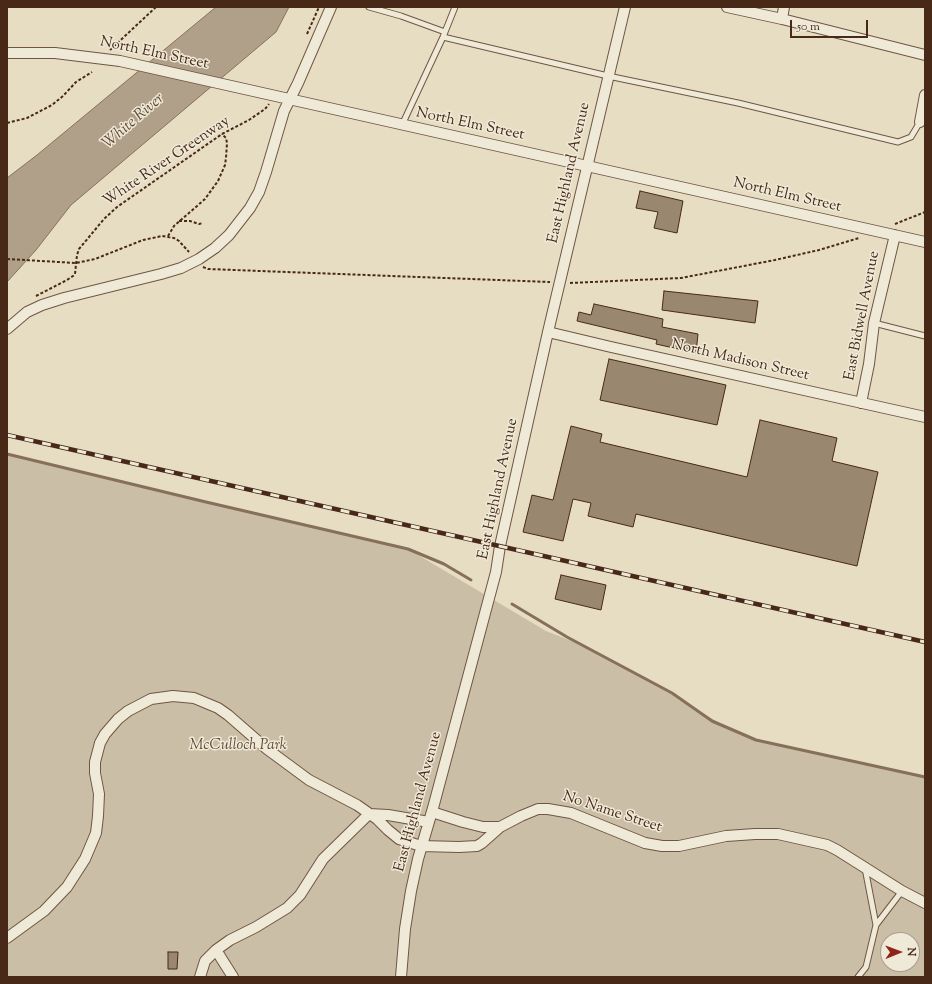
<!DOCTYPE html>
<html>
<head>
<meta charset="utf-8">
<style>
	body { margin:0 }
	#map { position:relative; width:932px; height:984px; overflow:hidden; background:#e6ddc3; font-family:"Sorts Mill Goudy",serif }
	canvas { display:block }
	.frame { position:absolute; inset:0; border:8px solid #482917; pointer-events:none }
	.north { position:absolute; left:880px; top:932px; width:40px; height:40px; box-sizing:border-box; background:#efe9d8; border:1px solid #ac9c8b; border-radius:50%; rotate:89deg; font-size:11px; font-weight:700; line-height:16px; text-align:center; color:#482917 }
	.north::after { content:''; display:block; margin:auto; width:14px; height:18px; background:#8f2418; clip-path:polygon(50% 0,100% 100%,50% 72%,0 100%) }
	.scale { position:absolute; left:790px; top:20px; width:78px; height:18px; box-sizing:border-box; border:2px solid #482917; border-top:0; padding-left:5px; font-size:12px; line-height:14px; white-space:nowrap; color:#482917; -webkit-text-stroke:3px #efe9d8; paint-order:stroke }
</style>
</head>
<body>
<div id="map">
<canvas width="932" height="984"></canvas>
<div class="frame"></div>
<div class="north">N</div>
<div class="scale">50 m</div>
</div>
<script>
const ctx = document.querySelector('canvas').getContext('2d');
ctx.lineJoin = 'round';
function fill(path, color) {
  ctx.fillStyle = color;
  ctx.fill(path, 'evenodd');
}
function poly(rows) {
  const path = new Path2D();
  for (const r of rows) {
    path.moveTo(r[0], r[1]);
    for (let i = 2; i < r.length; i += 2) path.lineTo(r[i], r[i + 1]);
  }
  return path;
}
function trace(path, color, width, dash) {
  ctx.strokeStyle = color;
  ctx.lineWidth = width;
  ctx.lineCap = dash ? 'butt' : 'round';
  ctx.setLineDash(dash || []);
  ctx.stroke(path);
}
function write(font, color, halo, rows, align = 'center') {
  ctx.font = font + ' "Sorts Mill Goudy",serif';
  ctx.lineWidth = 3;
  ctx.setLineDash([]);
  ctx.textBaseline = 'middle';
  ctx.strokeStyle = halo;
  ctx.fillStyle = color;
  for (const [text, x, y, turn = 0] of rows) {
    ctx.save();
    ctx.translate(x, y);
    ctx.rotate((+turn || 0) * Math.PI / 180);
    ctx.textAlign = isNaN(turn) ? turn : align;
    if (halo) ctx.strokeText(text, 0, 0);
    ctx.fillText(text, 0, 0);
    ctx.restore();
  }
}
const green = poly([
	[7,454,227,507,408,549,546,631,587,647,663,688,727,728,756,740,925,777,925,977,7,977],
	[888,940,912,940,912,964,888,964]
]);
const water = poly([
	[216,7,289,7,276,32,71,205,36,250,7,282,7,178,37,155,216,7]
]);
const stream = poly([
	[7,454,206,502,408,549,444,564,471,580],
	[512,604,567,637,672,693,712,721,756,740,925,777]
]);
const building = poly([
	[640,191,683,201,677,233,654,228,658,212,636,208,640,191],
	[664,291,758,301,755,323,662,310,664,291],
	[594,304,663,319,662,327,698,334,696,353,656,344,657,340,577,321,579,312,591,315,594,304],
	[609,359,726,385,717,425,600,400,609,359],
	[760,420,837,438,832,461,878,472,857,566,636,514,633,527,588,516,591,503,573,499,563,541,523,532,532,495,553,500,571,426,602,434,600,442,747,477,760,420],
	[561,575,606,585,601,610,555,599,561,575],
	[168,952,178,952,177,969,168,969,168,952]
]);
const path = poly([
	[307,34,319,7],
	[110,50,156,7],
	[7,123,27,118,52,105,63,96,76,82,92,72],
	[179,221,190,221,199,224,203,223],
	[895,224,925,212],
	[168,236,174,226,205,199,218,181,225,165,226,158,227,143,226,138,222,134],
	[7,259,76,263,95,259,143,240,162,236,174,238,179,241,189,252],
	[203,267,208,269,550,282],
	[570,283,681,278,775,260,819,250,859,238],
	[36,296,67,280,73,276,75,274,77,255,79,249,104,219,117,207,222,134,249,120,265,109,269,104]
]);
const lane = poly([
	[369,7,401,16,445,32],
	[443,37,608,76,738,103,898,142,911,137,920,122],
	[402,125,443,37,455,7],
	[874,323,925,336],
	[865,868,876,925],
	[858,977,866,967,876,925,902,891]
]);
const street = poly([
	[727,7,782,19,925,55],
	[782,19,784,7],
	[7,53,55,53,120,61,925,242],
	[920,122,925,95],
	[7,329,27,312,42,305,64,298,161,274,181,268,199,259,215,248,229,235,250,208,259,192,266,172,284,111,298,83,331,7],
	[548,332,611,347,925,417],
	[861,403,869,364,874,323,895,235],
	[432,812,463,822,483,827,500,827],
	[7,938,44,911,67,887,85,859,96,833,98,816,99,794,95,773,95,762,100,743,105,734,118,719,128,711,151,699,173,696,194,698,218,708,228,715,267,749,309,780,357,805,377,819,388,830,399,839,421,846,459,847,477,846,482,843,500,827,521,816,538,809,548,809,571,813,645,843,662,846,679,846,726,836,755,834,778,834,827,845,837,850,902,891,925,903],
	[216,950,233,977],
	[200,977,205,961,216,950,230,940,256,927,287,908,300,895,323,859,369,814,388,815,429,822],
	[401,977,405,929,411,891,418,859,433,808,496,572,500,546,548,332,625,7]
]);
const rail = poly([
	[7,435,925,642]
]);
const streetNames = [
	["North Elm Street",154,54,12],
	["North Elm Street",470,125,12],
	["White River Greenway",167,162,-34],
	["East Highland Avenue",570,173,-77],
	["North Elm Street",787,196,13],
	["East Bidwell Avenue",863,316,-79],
	["North Madison Street",740,361,13],
	["East Highland Avenue",499,489,-78],
	["East Highland Avenue",419,802,-75],
	["No Name Street",612,813,18]
];
const parkNames = [
	["McCulloch Park",238,746]
];
const waterNames = [
	["White River",134,122,-41]
];
fill(green, '#cbbea6');
fill(water, '#b0a089');
trace(water, '#86705b', 1);
trace(stream, '#86705b', 3);
fill(building, '#9a8770');
trace(building, '#482917', 1);
trace(lane, '#705642', 7);
trace(street, '#705642', 12);
trace(path, '#482917', 2, [3, 2]);
trace(lane, '#efe9d8', 5);
trace(street, '#efe9d8', 10);
trace(rail, '#482917', 4.5);
trace(rail, '#efe9d8', 3, [9]);
write('15px', '#482917', '#efe9d8', streetNames);
write('italic 15px', '#624734', '#efe9d8', parkNames);
write('italic 16px', '#624734', '#efe9d8', waterNames);
</script>
</body>
</html>
